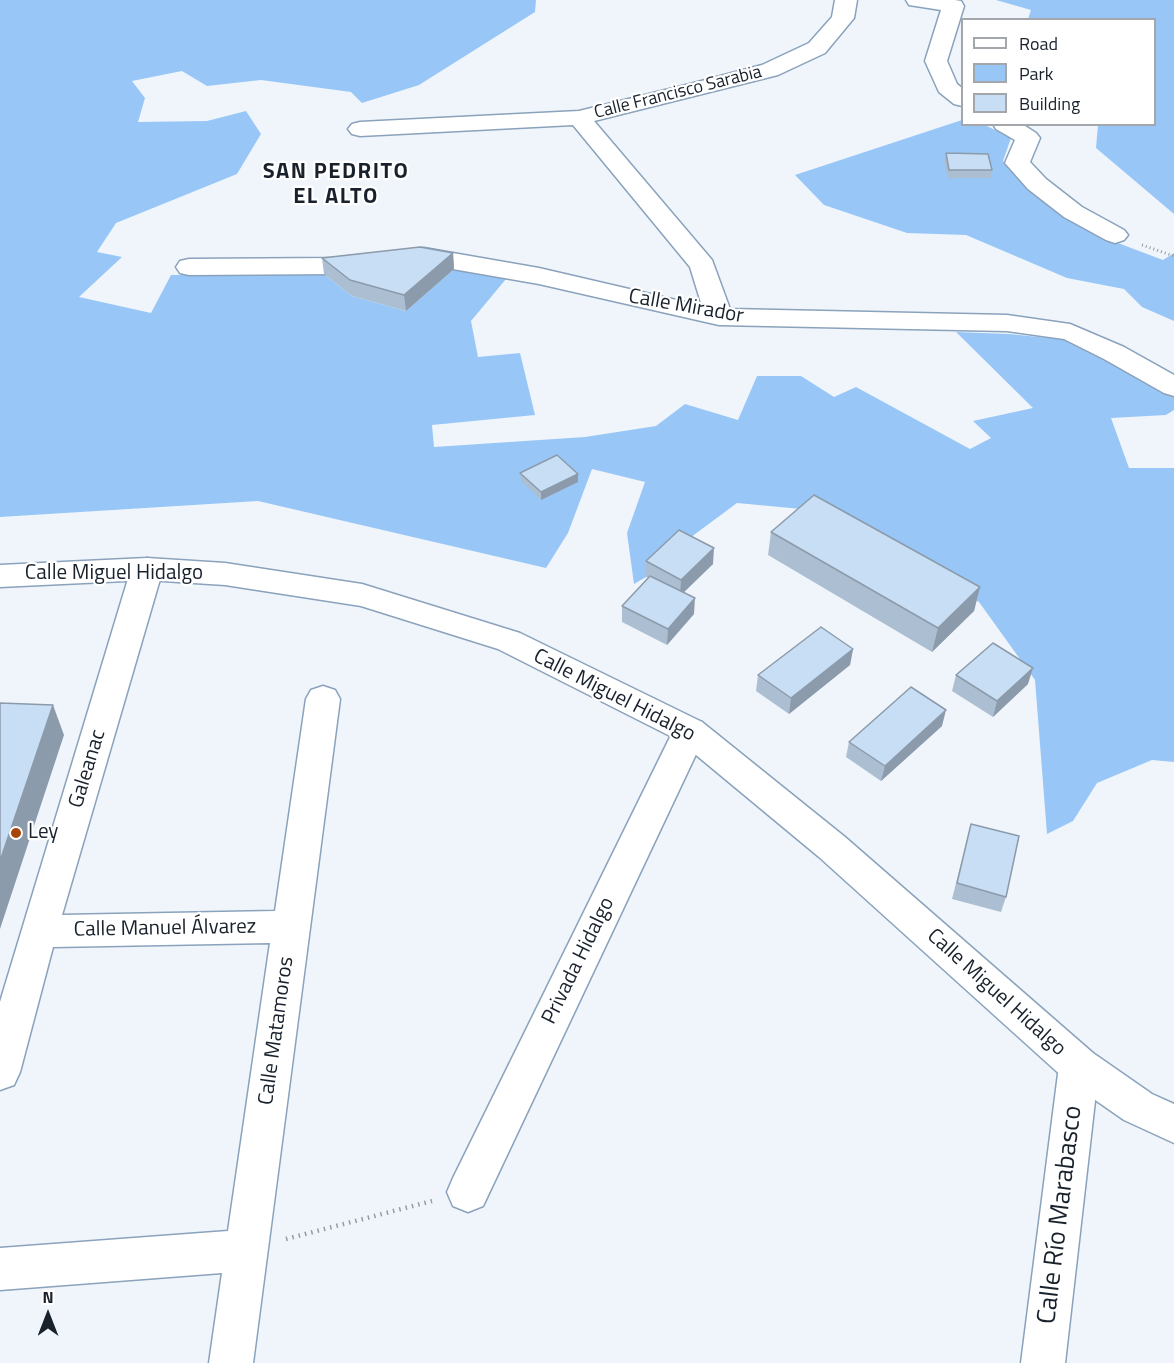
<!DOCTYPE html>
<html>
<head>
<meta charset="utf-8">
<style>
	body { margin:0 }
	#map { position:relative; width:1174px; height:1363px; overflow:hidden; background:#f0f5fb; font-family:"Titillium Web",sans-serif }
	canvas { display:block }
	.legend { position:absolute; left:961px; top:18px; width:195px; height:108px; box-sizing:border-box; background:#fff; border:2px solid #a3a7ab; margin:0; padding:8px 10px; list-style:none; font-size:18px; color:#19222c }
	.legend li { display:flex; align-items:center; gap:12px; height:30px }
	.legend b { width:30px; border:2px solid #a3a7ab }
	.north { position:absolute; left:18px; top:1285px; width:60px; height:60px; -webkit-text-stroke:4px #fff; paint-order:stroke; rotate:0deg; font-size:16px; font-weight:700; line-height:24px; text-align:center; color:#19222c }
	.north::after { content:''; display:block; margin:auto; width:21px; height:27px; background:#19222c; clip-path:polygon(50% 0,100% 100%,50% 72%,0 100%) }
</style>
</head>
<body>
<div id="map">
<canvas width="1174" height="1363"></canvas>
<ul class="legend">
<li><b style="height:8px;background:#fff"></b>Road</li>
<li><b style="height:16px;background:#98c7f7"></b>Park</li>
<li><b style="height:16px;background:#c8def4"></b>Building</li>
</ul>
<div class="north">N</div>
</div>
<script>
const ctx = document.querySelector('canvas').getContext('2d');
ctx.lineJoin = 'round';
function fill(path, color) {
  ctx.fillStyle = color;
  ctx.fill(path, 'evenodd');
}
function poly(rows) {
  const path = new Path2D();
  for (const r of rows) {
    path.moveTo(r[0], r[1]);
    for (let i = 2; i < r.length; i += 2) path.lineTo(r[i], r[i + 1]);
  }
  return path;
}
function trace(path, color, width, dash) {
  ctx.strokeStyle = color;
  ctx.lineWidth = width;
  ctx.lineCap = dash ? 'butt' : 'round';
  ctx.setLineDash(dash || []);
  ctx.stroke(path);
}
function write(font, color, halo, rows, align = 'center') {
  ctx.font = font + ' "Titillium Web",sans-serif';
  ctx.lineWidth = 4.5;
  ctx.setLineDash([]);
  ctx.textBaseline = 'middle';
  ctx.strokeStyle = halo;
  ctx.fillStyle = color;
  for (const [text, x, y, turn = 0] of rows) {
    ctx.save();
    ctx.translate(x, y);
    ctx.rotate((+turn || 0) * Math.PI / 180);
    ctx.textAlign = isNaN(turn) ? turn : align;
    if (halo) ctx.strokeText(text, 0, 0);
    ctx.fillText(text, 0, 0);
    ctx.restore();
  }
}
const green = poly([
	[0,0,536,0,535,12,419,85,362,103,351,92,261,80,207,86,182,71,132,81,145,98,138,122,207,121,246,111,261,134,237,174,116,223,97,252,122,257,79,297,151,313,171,275,324,274,352,296,406,311,454,269,506,279,471,321,478,357,520,353,535,415,432,425,434,447,585,437,656,426,685,404,738,420,757,376,801,376,834,397,856,387,970,449,991,438,973,421,1033,408,956,332,1009,334,1069,340,1174,394,1174,410,1166,415,1111,418,1129,468,1174,468,1174,762,1152,760,1097,783,1073,821,1047,834,1035,680,979,602,812,510,737,503,679,546,646,577,634,584,627,533,645,482,592,469,568,533,546,568,258,501,0,517],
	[996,0,1174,0,1174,214,1096,148,1098,125,1154,124,1154,20,1028,19,1031,10],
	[962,120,962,124,985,125,1011,138,1003,161,1028,188,1110,240,1163,260,1174,253,1174,321,1142,307,1124,289,1067,278,966,235,907,233,824,205,795,175]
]);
const pathFar1 = poly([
	[1142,245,1174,256]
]);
const path = poly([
	[286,1239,432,1201]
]);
const street = poly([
	[835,0,857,0,854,18,825,53,778,75,594,121,712,260,730,309,1007,315,1070,324,1124,347,1174,375,1174,396,1164,393,1104,359,1064,339,1007,331,719,325,539,284,424,264,334,274,189,275,180,273,176,267,180,261,189,259,334,258,424,248,539,268,702,306,690,267,573,125,360,136,352,134,348,129,352,124,360,122,579,111,690,84,762,65,809,43,832,17,835,0],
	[906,0,955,0,961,1,964,6,947,61,957,84,962,88,962,106,954,104,939,92,925,61,941,10,909,5,906,0],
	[993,124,1022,124,1036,133,1040,138,1030,162,1046,179,1082,207,1124,230,1128,235,1124,240,1115,243,1106,240,1064,217,1028,189,1005,163,1015,140,996,129,993,124],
	[147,558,158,561,163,569,62,915,275,911,306,699,311,690,323,686,335,690,340,699,253,1363,209,1363,222,1273,0,1290,0,1248,228,1231,270,943,53,947,20,1072,14,1085,0,1090,0,1002,131,569,136,561,147,558],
	[690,718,702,722,707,731,483,1206,468,1212,453,1206,447,1192,453,1178,673,731,678,722,690,718],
	[1079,1048,1093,1053,1099,1066,1065,1363,1021,1363,1059,1066,1065,1053,1079,1048]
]);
const secondary = poly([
	[147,558,225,563,362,584,520,633,702,722,845,837,1093,1053,1152,1094,1174,1104,1174,1143,1124,1120,1065,1079,819,857,678,740,498,649,361,606,225,585,147,580,0,587,0,565,147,558]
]);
const wall = poly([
	[946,153,992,170,991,178,948,178,944,161],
	[453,253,454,269,406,311,352,296,324,274,322,258],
	[520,473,578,474,578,482,541,500,521,481],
	[771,532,980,587,974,611,932,652,768,555],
	[646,561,713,564,684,592,694,614,667,645,622,622,622,606,648,578,646,577],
	[853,649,850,665,789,714,756,691,758,675],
	[956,675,1028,684,993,717,952,691],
	[942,726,881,781,846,757,849,742],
	[971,824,1006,897,1001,912,952,899]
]);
const shadedWall = poly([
	[453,253,454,269,406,311,404,295],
	[578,474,578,482,541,500,541,492],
	[714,548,713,564,680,596,681,580],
	[980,587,974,611,932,652,938,628],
	[695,598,694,614,667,645,668,629],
	[853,649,850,665,789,714,791,698],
	[1033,668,1028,684,993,717,997,701],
	[53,705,64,735,0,929,0,861],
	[946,710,942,726,881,781,885,766]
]);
const building = poly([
	[946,153,988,154,992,170,949,170,946,153],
	[420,247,453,253,404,295,350,280,322,258,420,247],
	[557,455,578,474,541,492,520,473,557,455],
	[814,495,980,587,938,628,771,532,814,495],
	[679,530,714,548,681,580,646,561,679,530],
	[650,576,695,598,668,629,622,606,650,576],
	[821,627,853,649,791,698,758,675,821,627],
	[993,643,1033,668,997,701,956,675,993,643],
	[911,687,946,710,885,766,849,742,911,687],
	[0,703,53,705,0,861,0,703],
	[971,824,1019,836,1006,897,957,883,971,824]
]);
const markers = [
	[16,833,6,"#a84608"]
];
const farStreetnames = [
	["Calle Francisco Sarabia",678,93,-14]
];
const streetNames = [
	["Calle Mirador",686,307,10],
	["Calle Miguel Hidalgo",114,574],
	["Calle Miguel Hidalgo",614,696,27],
	["Galeanac",88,769,-73],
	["Calle Manuel Álvarez",165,929,-1],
	["Privada Hidalgo",579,961,-64],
	["Calle Miguel Hidalgo",996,993,42],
	["Calle Matamoros",277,1031,-82]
];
const poiNames = [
	["Ley",28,833]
];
const farDistrictnames = [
	["SAN PEDRITO",336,173],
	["EL ALTO",336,198]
];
const nearStreetnames = [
	["Calle Río Marabasco",1061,1215,-83]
];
fill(green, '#98c7f7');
trace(street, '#8aa2bc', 3);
trace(secondary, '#8aa2bc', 3);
trace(pathFar1, '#959ba3', 3, [1, 3]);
trace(path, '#959ba3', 4.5, [1.5, 5]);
fill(street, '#fff');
fill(secondary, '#fff');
fill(wall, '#acbfd2');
fill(shadedWall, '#8c9bab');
fill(building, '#c8def4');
trace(building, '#8c9bab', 1.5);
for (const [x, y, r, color] of markers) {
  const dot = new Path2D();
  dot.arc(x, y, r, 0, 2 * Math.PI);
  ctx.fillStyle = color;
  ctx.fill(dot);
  trace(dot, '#fff', 2);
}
write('18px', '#19222c', '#fff', farStreetnames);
write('21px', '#19222c', '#fff', streetNames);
write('21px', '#19222c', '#fff', poiNames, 'left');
ctx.letterSpacing = '1.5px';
write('bold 22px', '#19222c', '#fff', farDistrictnames);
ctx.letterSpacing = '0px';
write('26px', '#19222c', '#fff', nearStreetnames);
</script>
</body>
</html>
